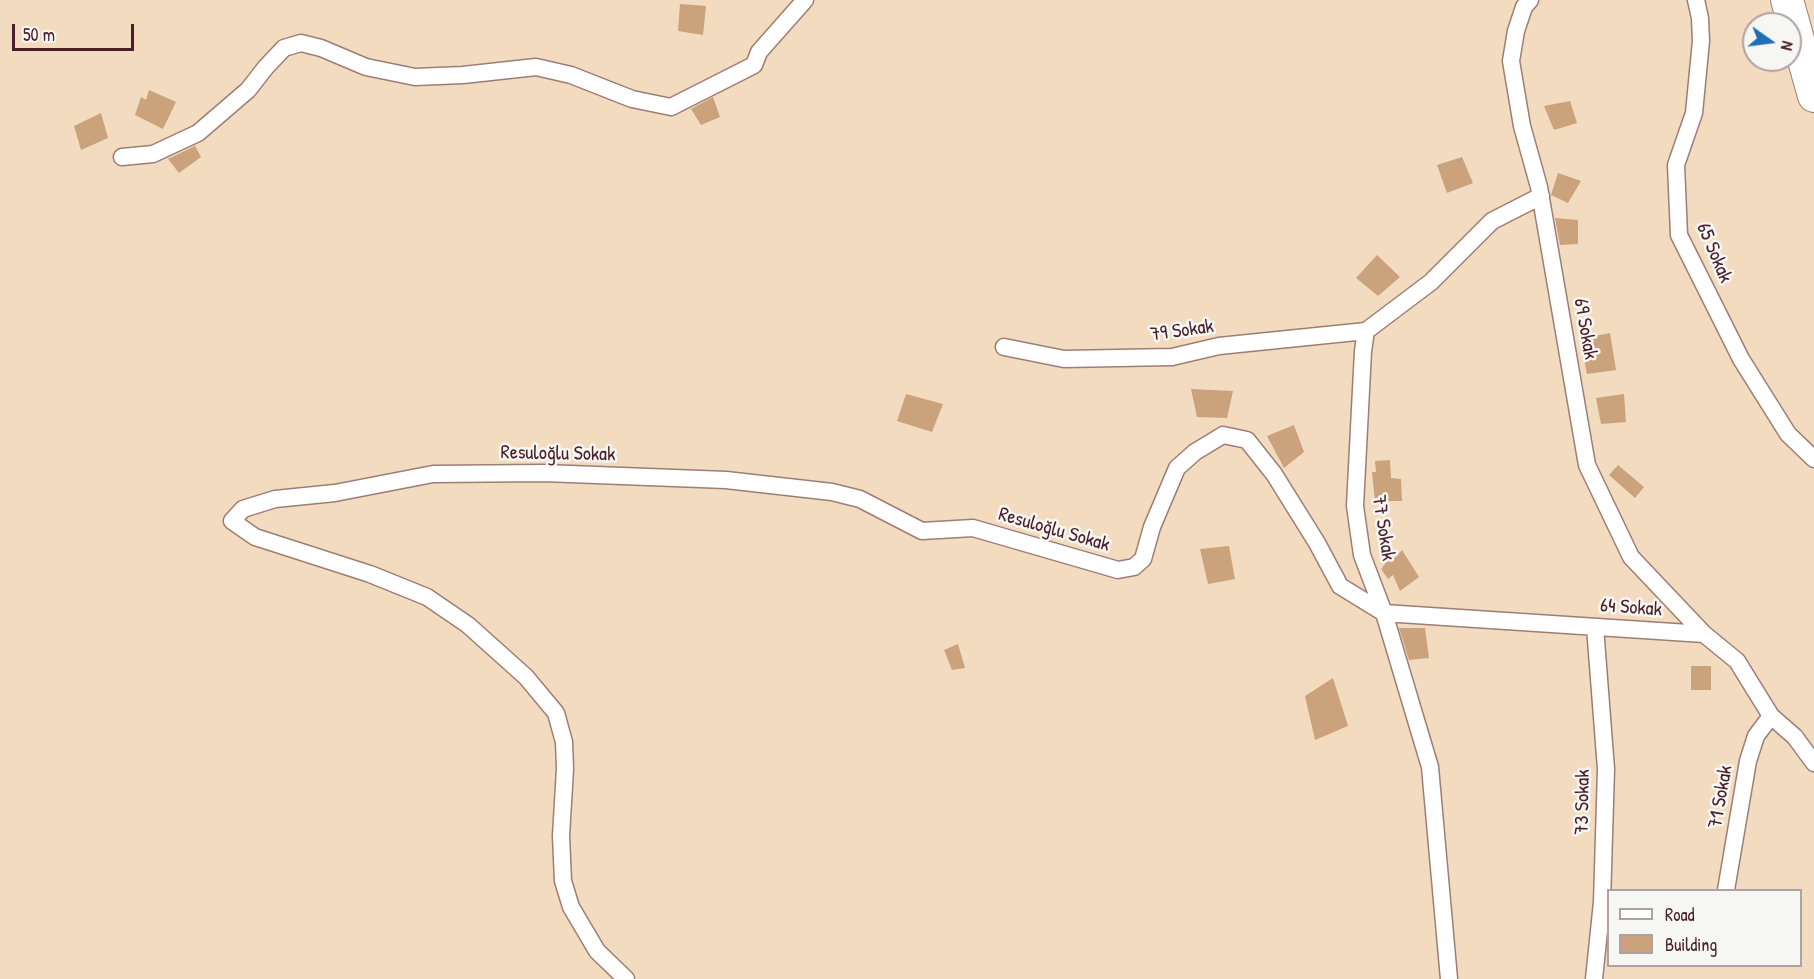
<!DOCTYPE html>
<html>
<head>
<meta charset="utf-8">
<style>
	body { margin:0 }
	#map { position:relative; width:1814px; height:979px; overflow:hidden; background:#f3dbbf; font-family:"Patrick Hand",sans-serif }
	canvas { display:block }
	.legend { position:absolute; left:1607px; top:889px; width:195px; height:78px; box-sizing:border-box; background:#f6f6f2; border:2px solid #b1a0a2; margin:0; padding:8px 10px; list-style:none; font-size:18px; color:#4a1f2b }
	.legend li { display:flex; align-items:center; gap:12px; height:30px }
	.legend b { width:30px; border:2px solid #b1a0a2 }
	.north { position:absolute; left:1742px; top:12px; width:60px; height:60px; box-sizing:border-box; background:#f6f6f2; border:2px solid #b1a0a2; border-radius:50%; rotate:104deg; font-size:16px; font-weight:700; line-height:24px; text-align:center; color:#4a1f2b }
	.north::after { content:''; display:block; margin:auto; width:21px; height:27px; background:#1f6fb2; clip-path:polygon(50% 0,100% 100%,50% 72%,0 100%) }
	.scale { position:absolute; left:12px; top:24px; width:122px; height:27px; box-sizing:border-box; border:3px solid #4a1f2b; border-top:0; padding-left:8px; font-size:18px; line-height:21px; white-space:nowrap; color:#4a1f2b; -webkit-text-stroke:4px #f6f6f2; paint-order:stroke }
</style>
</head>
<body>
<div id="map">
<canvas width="1814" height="979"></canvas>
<ul class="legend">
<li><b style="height:8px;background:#fff"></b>Road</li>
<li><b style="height:16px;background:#caa27b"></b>Building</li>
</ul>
<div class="north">N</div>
<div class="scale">50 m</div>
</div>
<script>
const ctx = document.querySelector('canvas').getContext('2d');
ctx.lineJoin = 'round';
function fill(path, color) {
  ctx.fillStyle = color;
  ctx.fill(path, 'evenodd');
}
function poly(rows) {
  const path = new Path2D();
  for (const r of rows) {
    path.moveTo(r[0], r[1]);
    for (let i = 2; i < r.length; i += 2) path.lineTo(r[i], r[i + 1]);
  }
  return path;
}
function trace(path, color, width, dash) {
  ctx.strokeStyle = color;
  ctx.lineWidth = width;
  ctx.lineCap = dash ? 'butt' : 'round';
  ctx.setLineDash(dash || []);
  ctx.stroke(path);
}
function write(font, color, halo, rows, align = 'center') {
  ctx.font = font + ' "Patrick Hand",sans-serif';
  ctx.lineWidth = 5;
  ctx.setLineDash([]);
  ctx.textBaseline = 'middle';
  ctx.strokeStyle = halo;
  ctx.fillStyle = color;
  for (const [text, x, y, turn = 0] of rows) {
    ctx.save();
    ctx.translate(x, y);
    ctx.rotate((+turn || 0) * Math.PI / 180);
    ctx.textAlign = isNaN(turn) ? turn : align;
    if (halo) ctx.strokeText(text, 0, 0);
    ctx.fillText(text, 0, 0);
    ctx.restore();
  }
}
const building = poly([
	[680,4,706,6,703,35,678,31],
	[149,90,176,102,163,129,135,115,141,97,146,100],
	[713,97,720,117,701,125,691,109],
	[1570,101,1577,123,1554,130,1544,106],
	[101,113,108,138,81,150,74,126],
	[195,146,201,157,179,173,168,159],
	[1462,157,1473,183,1447,193,1437,165],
	[1558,173,1581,181,1568,203,1551,195],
	[1555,218,1578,220,1578,244,1560,245],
	[1377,255,1400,277,1378,296,1356,278],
	[1610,333,1616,370,1587,374,1580,339],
	[1191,389,1233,391,1227,418,1197,417],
	[906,394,943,404,932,432,897,421],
	[1624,394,1626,422,1601,424,1596,398],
	[1294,425,1304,452,1284,468,1267,436],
	[1390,460,1391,478,1401,479,1402,501,1375,501,1372,472,1376,472,1375,461],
	[1618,465,1644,487,1635,498,1609,475],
	[1378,536,1395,558,1402,550,1419,577,1400,591,1393,575,1388,579,1381,569,1385,564],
	[1229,546,1235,579,1208,584,1200,549],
	[1399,628,1425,628,1429,658,1409,660],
	[958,644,965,668,952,670,944,650],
	[1691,666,1711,666,1711,690,1691,690],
	[1333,678,1348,726,1315,740,1305,696]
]);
const street = poly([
	[1530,0,1524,7,1516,31,1511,61,1522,126,1539,187,1587,465,1631,557,1704,634,1737,661,1771,716,1795,737,1814,763],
	[1696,0,1700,18,1701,41,1694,113,1676,165,1679,235,1741,359,1788,434,1814,459],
	[122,157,153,154,198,133,248,90,266,67,284,48,301,43,321,48,366,67,415,77,463,75,536,67,571,75,632,99,671,107,754,65,759,52,805,0],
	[1004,347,1064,359,1172,357,1219,346,1366,331],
	[1726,890,1748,761,1756,736,1771,716],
	[626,979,597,951,571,907,563,881,561,836,565,769,564,742,556,713,526,677,468,625,427,597,370,574,255,537,232,521,243,509,275,499,335,493,433,474,544,473,726,480,832,492,860,499,922,531,973,528,1118,570,1134,567,1143,559,1152,527,1177,468,1195,452,1223,435,1247,440,1274,474,1317,543,1340,586,1384,613,1704,634],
	[1449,979,1430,767,1384,613,1362,555,1355,506,1363,351,1366,331,1431,282,1492,221,1541,196],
	[1594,979,1602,902,1606,769,1595,627]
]);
const highway = poly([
	[1787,0,1814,96]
]);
const streetNames = [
	["65 Sokak",1714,253,67],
	["69 Sokak",1585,329,80],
	["79 Sokak",1182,331,-8],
	["Resuloğlu Sokak",558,454,1],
	["77 Sokak",1383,528,81],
	["Resuloğlu Sokak",1054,530,16],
	["64 Sokak",1631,608,4],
	["71 Sokak",1721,797,-80],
	["73 Sokak",1583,802,-89]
];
fill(building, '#caa27b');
trace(street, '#9e7d75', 19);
trace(highway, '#9e7d75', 34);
trace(street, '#fff', 16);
trace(highway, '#fff', 32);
write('20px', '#4a1f2b', '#f6f6f2', streetNames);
</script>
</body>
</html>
